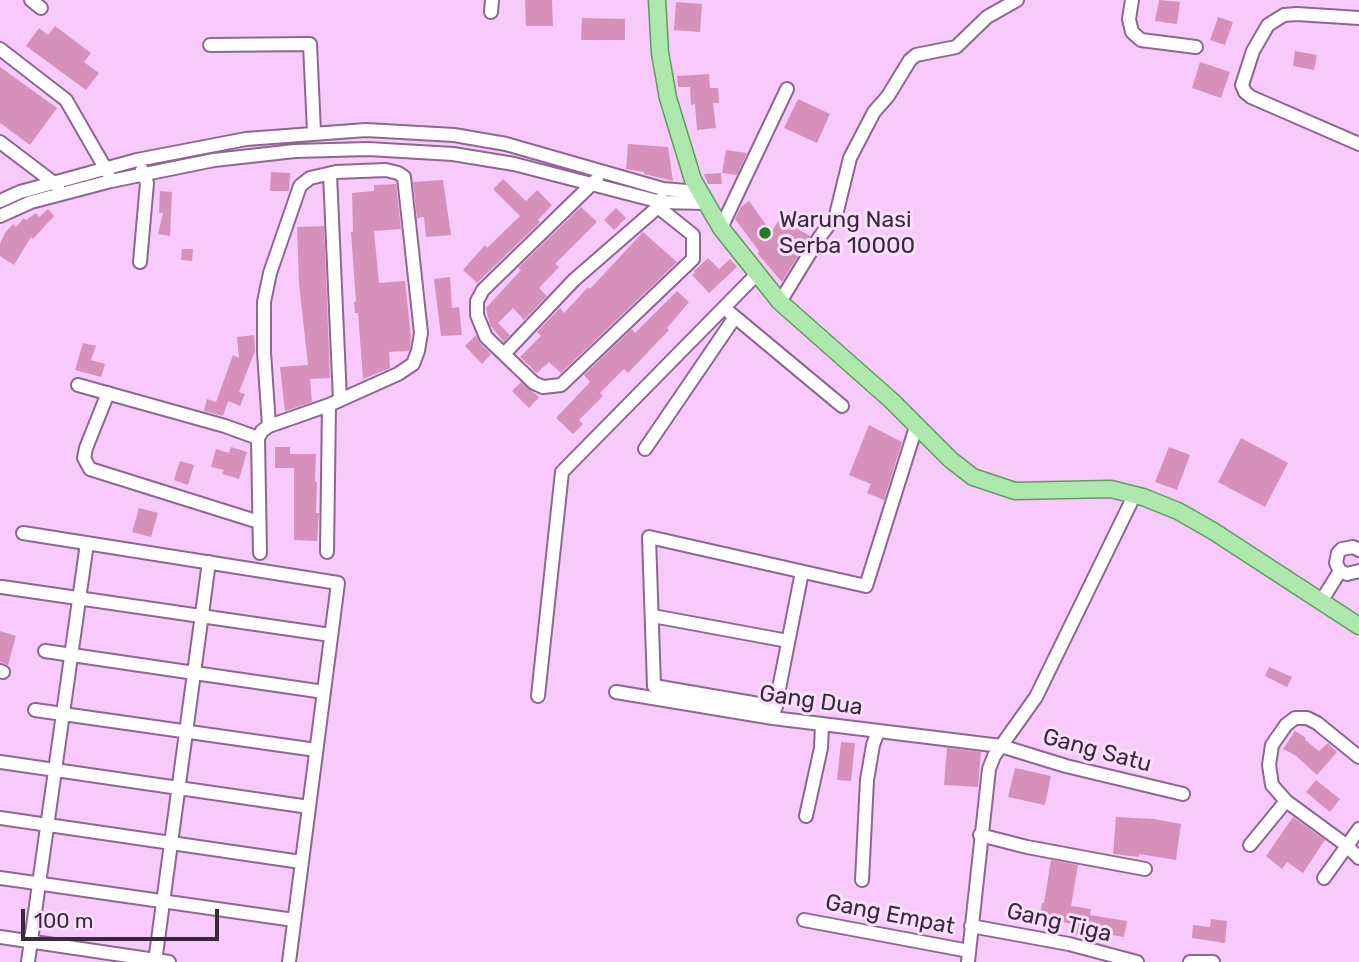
<!DOCTYPE html>
<html>
<head>
<meta charset="utf-8">
<style>
	body { margin:0 }
	#map { position:relative; width:1359px; height:962px; overflow:hidden; background:#f7cafb; font-family:Rubik,sans-serif }
	canvas { display:block }
	.scale { position:absolute; left:21px; top:909px; width:198px; height:32px; box-sizing:border-box; border:4px solid #3a293c; border-top:0; padding-left:9px; font-size:21px; line-height:24px; white-space:nowrap; color:#3a293c; -webkit-text-stroke:5px #fadffc; paint-order:stroke }
</style>
</head>
<body>
<div id="map">
<canvas width="1359" height="962"></canvas>
<div class="scale">100 m</div>
</div>
<script>
const ctx = document.querySelector('canvas').getContext('2d');
ctx.lineJoin = 'round';
function fill(path, color) {
  ctx.fillStyle = color;
  ctx.fill(path, 'evenodd');
}
function poly(rows) {
  const path = new Path2D();
  for (const r of rows) {
    path.moveTo(r[0], r[1]);
    for (let i = 2; i < r.length; i += 2) path.lineTo(r[i], r[i + 1]);
  }
  return path;
}
function trace(path, color, width, dash) {
  ctx.strokeStyle = color;
  ctx.lineWidth = width;
  ctx.lineCap = dash ? 'butt' : 'round';
  ctx.setLineDash(dash || []);
  ctx.stroke(path);
}
function write(font, color, halo, rows, align = 'center') {
  ctx.font = font + ' Rubik,sans-serif';
  ctx.lineWidth = 6;
  ctx.setLineDash([]);
  ctx.textBaseline = 'middle';
  ctx.strokeStyle = halo;
  ctx.fillStyle = color;
  for (const [text, x, y, turn = 0] of rows) {
    ctx.save();
    ctx.translate(x, y);
    ctx.rotate((+turn || 0) * Math.PI / 180);
    ctx.textAlign = isNaN(turn) ? turn : align;
    if (halo) ctx.strokeText(text, 0, 0);
    ctx.fillText(text, 0, 0);
    ctx.restore();
  }
}
const building = poly([
	[525,0,552,0,553,26,526,26],
	[1159,0,1180,2,1177,24,1155,21],
	[676,2,702,4,700,32,674,30],
	[1218,17,1233,22,1225,45,1210,40],
	[582,18,625,19,625,40,581,40],
	[55,26,91,53,84,62,99,73,86,90,26,46,39,28,48,35],
	[1295,51,1317,55,1314,70,1293,66],
	[1200,62,1230,72,1221,98,1192,88],
	[0,67,57,108,30,145,0,123],
	[709,74,710,88,718,88,719,103,713,103,716,128,697,130,695,104,691,105,690,87,678,87,677,76],
	[798,99,830,114,817,143,784,128],
	[628,144,668,147,673,181,644,174,644,172,626,169],
	[726,150,747,153,737,175,722,173],
	[271,172,290,173,289,191,270,191],
	[721,173,722,184,708,184,704,174],
	[503,179,526,201,537,190,552,205,538,220,540,222,477,283,463,270,485,245,487,248,520,216,493,189],
	[443,180,451,235,426,237,424,217,417,218,413,182],
	[396,184,401,229,374,231,379,283,405,281,411,337,410,349,409,351,389,352,390,368,363,379,358,313,355,313,354,302,356,302,351,232,353,232,352,193,374,191,374,185],
	[160,191,172,192,170,236,158,234,163,213,159,213],
	[749,201,771,232,780,219,810,236,782,282,758,254,759,251,735,219,741,207],
	[581,207,597,222,555,264,559,267,539,288,547,296,524,320,513,308,498,323,510,335,504,342,490,325,486,308,521,270,518,268],
	[616,208,626,218,614,230,604,220],
	[48,209,54,216,33,239,31,237,14,265,0,256,0,244,5,233,13,224,16,227,24,218,26,220,36,213,39,217],
	[324,226,330,378,310,379,312,402,285,411,280,367,308,365,299,283,297,227],
	[643,232,677,262,561,373,549,362,537,373,520,357,541,336,537,332,560,308,564,313,588,287,590,289],
	[182,249,193,249,192,261,181,260],
	[708,258,719,269,730,259,737,267,709,293,692,275,695,273,694,271],
	[450,277,452,308,459,307,462,335,441,336,434,279],
	[677,291,689,302,667,328,669,330,628,373,624,369,600,393,603,396,579,420,583,424,573,434,556,418,590,382,584,375,632,329,635,333],
	[254,335,255,351,239,392,245,394,240,406,228,401,223,416,204,411,207,399,216,402,233,355,239,358,237,337],
	[476,335,480,343,491,354,482,364,465,346],
	[83,343,96,346,91,360,105,364,101,377,75,370],
	[521,382,539,397,529,408,512,391],
	[869,425,902,442,884,500,867,493,871,484,849,475],
	[1241,438,1288,463,1265,507,1218,482],
	[231,447,247,452,239,479,222,474,224,470,211,467,216,449,229,453],
	[275,447,290,447,290,454,316,454,315,482,317,482,316,513,319,513,317,541,294,540,294,468,275,468],
	[1169,447,1190,455,1177,490,1155,482],
	[180,461,194,465,188,485,174,480],
	[139,508,158,513,151,537,132,532],
	[0,631,16,636,8,665,0,662],
	[1269,667,1292,677,1287,687,1265,676],
	[1295,731,1306,738,1305,740,1319,751,1328,743,1337,752,1317,775,1295,755,1283,749],
	[841,742,855,743,851,781,837,780],
	[947,748,981,752,978,787,944,785],
	[1015,768,1051,776,1045,805,1008,797],
	[1316,780,1340,799,1330,812,1306,792],
	[1116,817,1154,819,1181,824,1176,860,1139,854,1139,857,1113,854],
	[1293,817,1325,840,1303,873,1287,862,1282,869,1266,856],
	[1051,860,1078,865,1071,906,1091,909,1090,915,1127,921,1124,937,1087,931,1086,937,1071,934,1073,924,1039,917,1042,903,1044,903],
	[1211,919,1227,921,1225,943,1192,938,1193,925,1210,927]
]);
const minor = poly([
	[31,0,41,8],
	[1132,0,1129,19,1132,32,1141,40,1196,47],
	[491,12,492,0],
	[1359,18,1297,14,1284,15,1268,25,1253,51,1242,85,1245,92,1251,97,1359,144],
	[210,45,310,44,314,132],
	[0,49,66,100,108,173],
	[0,142,58,186],
	[330,174,340,400],
	[597,179,483,290,477,301,477,315,486,337,534,383,543,387,561,385,693,259,693,235,658,207],
	[0,201,20,192,137,160,246,139,366,130,454,135,506,144,663,189,698,192],
	[0,216,31,202,111,181,214,160,295,151,368,149,453,154,514,164,661,202,705,203],
	[721,228,787,89],
	[140,262,147,183,142,170],
	[780,302,819,238,836,215,850,158,874,112,888,96,910,60,916,55,956,47,987,17,1017,0],
	[729,312,842,406],
	[504,354,574,280,658,207,661,199],
	[78,385,225,426,258,438,262,431,269,426,329,405,398,374,413,364,418,351,421,333,404,177,398,173,386,170,336,172,310,178,300,186,270,273,264,302,264,352,269,426],
	[108,393,86,448,84,458,90,469,259,522],
	[258,438,260,553],
	[645,449,735,317],
	[23,533,338,583,289,962],
	[1359,550,1353,547,1342,549,1338,553,1336,563,1340,571,1347,574,1359,571],
	[327,552,329,405],
	[2,587,331,635],
	[1322,600,1340,571],
	[653,616,788,641],
	[45,651,324,692],
	[0,671,3,672],
	[616,692,773,718,1001,746,1066,766,1183,794],
	[538,696,562,472,757,274],
	[776,707,654,686,649,537,866,586,916,427],
	[35,710,316,750],
	[774,714,802,572],
	[1359,757,1317,723,1307,718,1295,718,1286,725,1272,745,1269,765,1272,785,1286,801,1346,845,1359,858],
	[0,762,309,807],
	[806,816,821,748,822,725],
	[0,818,301,862],
	[980,835,1027,847,1145,869],
	[1250,845,1286,801],
	[0,878,294,920],
	[1324,878,1359,829],
	[862,880,867,780,873,745,878,731],
	[804,920,969,951],
	[971,926,1069,944,1137,962],
	[0,937,169,962],
	[28,962,87,543],
	[155,962,209,562],
	[968,962,989,769,994,756,1036,697,1135,494],
	[1190,962,1213,962]
]);
const major = poly([
	[657,0,660,53,668,98,693,180,721,228,780,302,892,401,951,460,973,477,1015,491,1111,489,1143,497,1178,511,1213,531,1359,626]
]);
const markers = [
	[765,233,7,"#267b27"]
];
const poiNames = [
	["Warung Nasi",779,220],
	["Serba 10000",779,246]
];
const streetNames = [
	["Gang Dua",811,701,8],
	["Gang Satu",1097,751,15],
	["Gang Empat",890,915,11],
	["Gang Tiga",1059,923,13]
];
fill(building, '#d691ba');
trace(minor, '#8e6692', 16);
trace(major, '#629b61', 19);
trace(minor, '#fff', 12);
trace(major, '#ade8ac', 16);
for (const [x, y, r, color] of markers) {
  const dot = new Path2D();
  dot.arc(x, y, r, 0, 2 * Math.PI);
  ctx.fillStyle = color;
  ctx.fill(dot);
  trace(dot, '#fadffc', 2.5);
}
write('23px', '#3a293c', '#fadffc', poiNames, 'left');
write('23px', '#3a293c', '#fadffc', streetNames);
</script>
</body>
</html>
